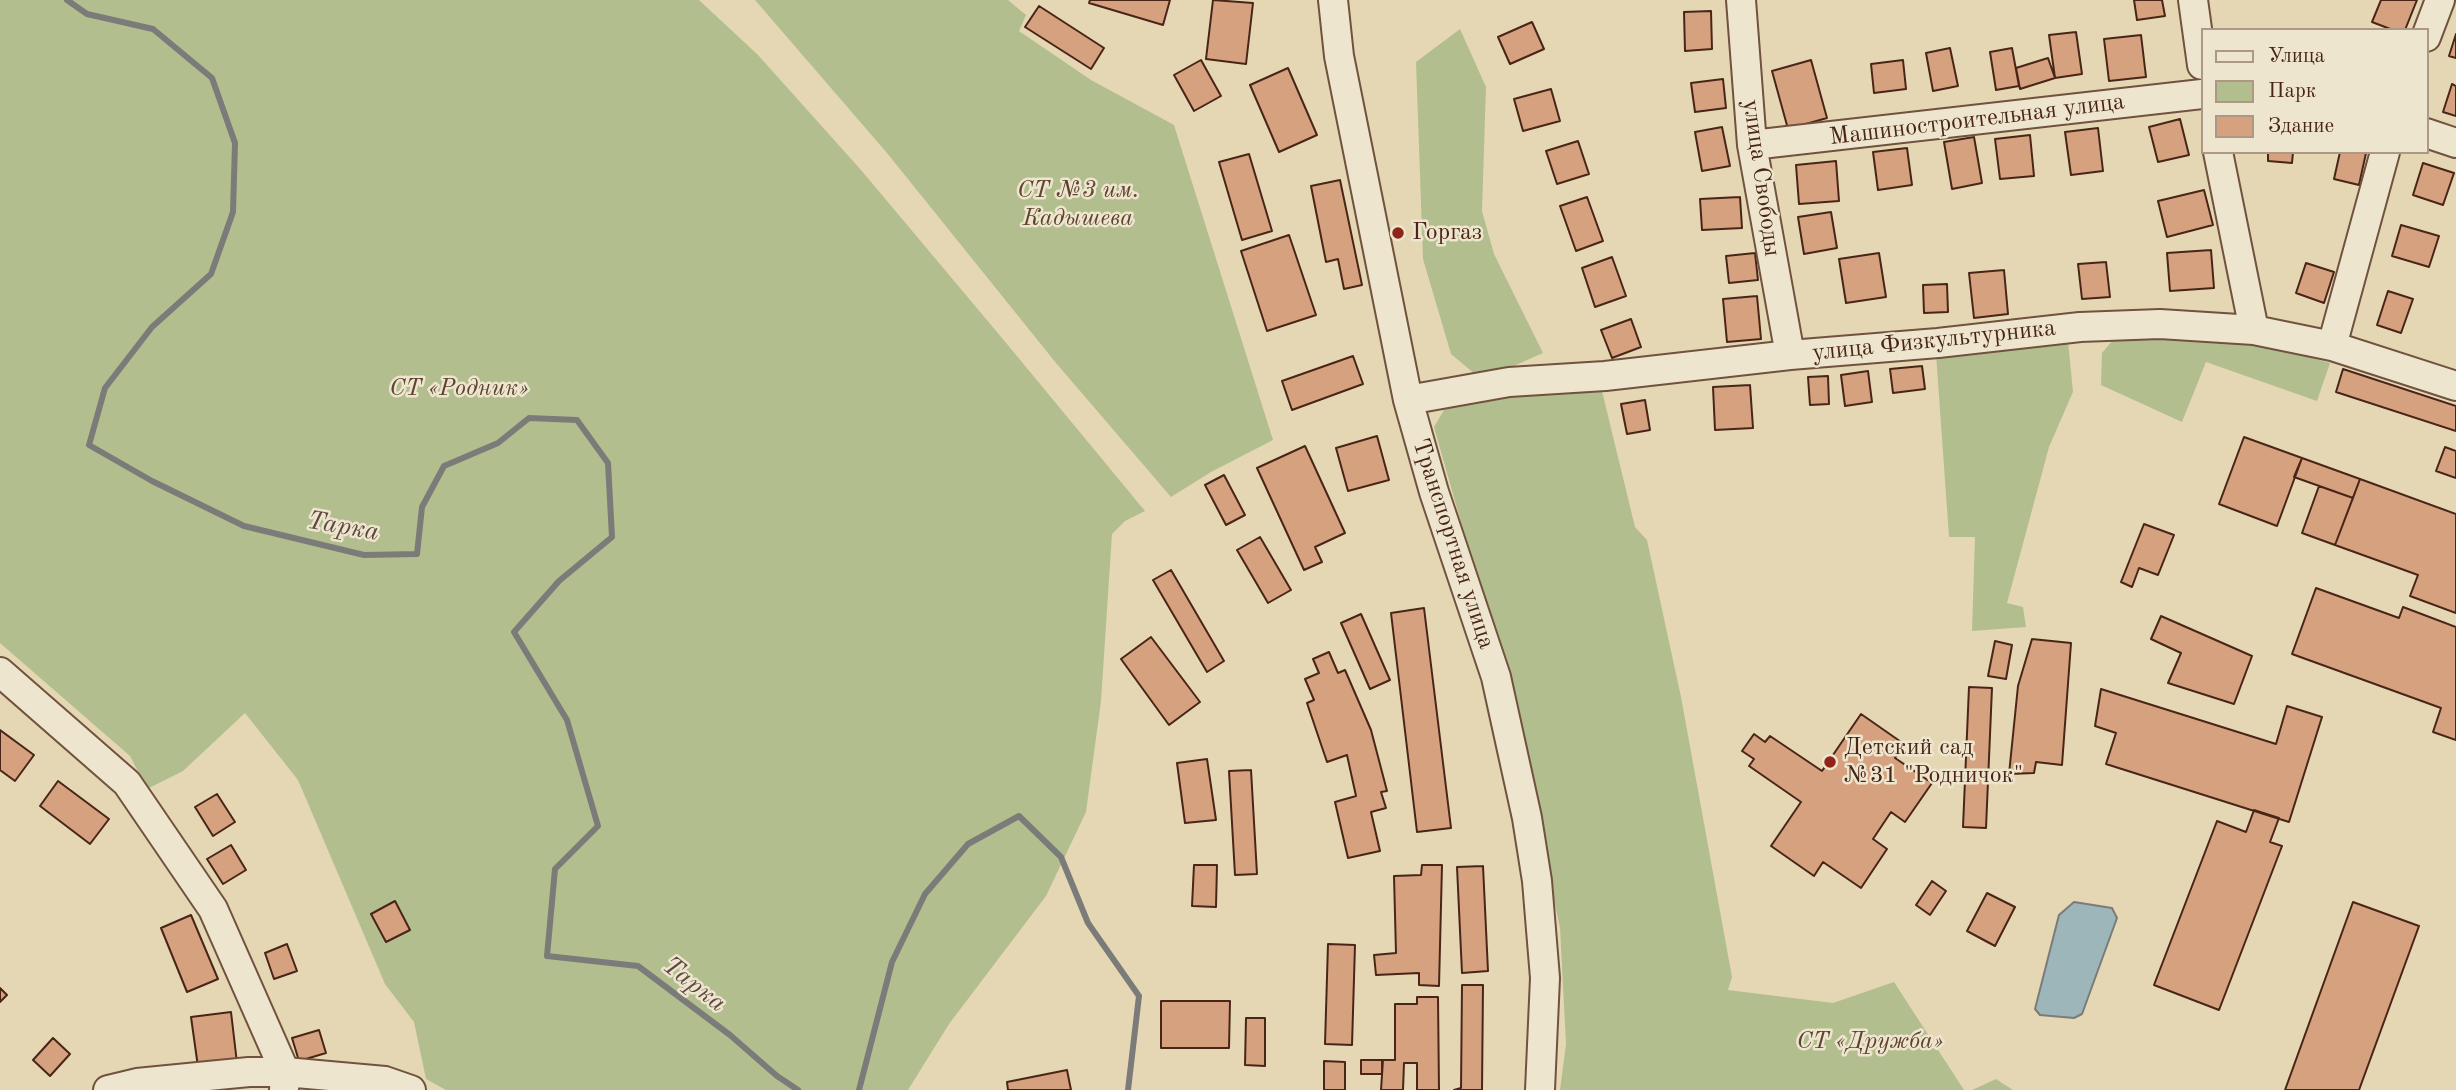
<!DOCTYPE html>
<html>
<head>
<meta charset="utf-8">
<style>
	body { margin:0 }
	#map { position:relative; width:2456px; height:1090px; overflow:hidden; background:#e5d7b3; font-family:"Old Standard TT",serif }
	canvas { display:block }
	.legend { position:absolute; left:2201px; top:28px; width:228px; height:126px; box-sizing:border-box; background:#eee5ce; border:2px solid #ac9885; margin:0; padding:9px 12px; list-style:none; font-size:21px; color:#492518 }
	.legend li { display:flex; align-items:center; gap:14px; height:35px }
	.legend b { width:35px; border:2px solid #ac9885 }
</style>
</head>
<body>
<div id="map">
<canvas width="2456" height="1090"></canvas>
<ul class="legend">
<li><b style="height:9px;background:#eee5ce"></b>Улица</li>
<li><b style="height:19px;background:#b3be8e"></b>Парк</li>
<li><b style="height:19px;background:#d6a17f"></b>Здание</li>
</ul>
</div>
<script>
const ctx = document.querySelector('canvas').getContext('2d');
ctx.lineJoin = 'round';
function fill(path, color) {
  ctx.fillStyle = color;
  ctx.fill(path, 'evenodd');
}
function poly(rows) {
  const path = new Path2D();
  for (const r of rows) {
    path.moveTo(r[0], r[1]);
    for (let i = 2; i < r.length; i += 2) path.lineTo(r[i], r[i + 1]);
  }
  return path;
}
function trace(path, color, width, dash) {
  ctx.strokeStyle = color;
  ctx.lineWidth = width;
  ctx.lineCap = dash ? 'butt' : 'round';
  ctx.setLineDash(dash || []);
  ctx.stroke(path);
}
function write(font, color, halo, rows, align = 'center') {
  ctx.font = font + ' "Old Standard TT",serif';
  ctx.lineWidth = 5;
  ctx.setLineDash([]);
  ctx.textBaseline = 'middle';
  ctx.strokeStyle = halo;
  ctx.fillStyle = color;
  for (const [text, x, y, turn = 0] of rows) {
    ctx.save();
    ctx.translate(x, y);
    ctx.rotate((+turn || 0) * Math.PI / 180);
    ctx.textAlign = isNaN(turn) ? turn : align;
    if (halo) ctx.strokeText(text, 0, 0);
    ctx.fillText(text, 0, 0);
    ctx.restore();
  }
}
const green = poly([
	[0,0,699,0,758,55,861,170,1002,338,1145,511,1125,521,1112,534,1101,701,1086,812,1046,896,949,1024,908,1090,446,1090,426,1079,414,1022,385,984,298,780,245,713,183,771,147,789,130,756,0,643],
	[755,0,1008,0,1026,15,1019,31,1091,80,1174,125,1273,440,1211,472,1171,497,1056,363,887,153],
	[1460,29,1486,87,1482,211,1494,254,1543,353,1482,380,1451,354,1423,259,1416,62],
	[2149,339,2265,345,2330,363,2317,401,2206,362,2182,422,2101,385,2102,353,2113,340],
	[2068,341,2073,392,2049,447,2007,603,2023,607,2026,627,1972,631,1975,537,1949,537,1936,354],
	[1602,391,1635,527,1647,540,1681,697,1732,977,1728,990,1833,1003,1894,982,1964,1090,1560,1090,1566,1044,1560,928,1510,696,1434,427,1448,403,1486,397],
	[1996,1079,2013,1090,1972,1090]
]);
const water = poly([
	[2074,902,2112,908,2117,918,2082,1014,2074,1018,2040,1015,2035,1009,2059,915,2074,902]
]);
const stream = poly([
	[67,0,87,14,153,29,212,78,235,143,233,212,211,274,152,327,105,388,89,445,152,481,244,526,364,555,417,554,422,507,444,466,498,443,529,418,577,420,608,463,612,537,559,581,514,632,567,720,598,826,555,869,547,956,638,966,730,1035,777,1076,798,1090],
	[859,1090,892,962,925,894,968,844,1019,816,1061,857,1088,923,1139,996,1128,1090]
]);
const building = poly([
	[1090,0,1170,0,1163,25,1089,3,1090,0],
	[1213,0,1253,3,1246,64,1206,59,1213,0],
	[2134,0,2162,0,2165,16,2137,20,2134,0],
	[2381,0,2417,0,2405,30,2393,30,2372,22,2381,0],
	[1039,6,1104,48,1091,69,1025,27,1039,6],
	[1711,11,1712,49,1685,51,1684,12,1711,11],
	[1532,22,1544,49,1510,64,1498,37,1532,22],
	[2076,32,2082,74,2055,78,2049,35,2076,32],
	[2456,34,2456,58,2449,56,2456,34],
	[2141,35,2146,77,2109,81,2104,39,2141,35],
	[1950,48,1958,86,1933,91,1926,53,1950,48],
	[2012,48,2019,86,1996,90,1990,52,2012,48],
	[2048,58,2055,78,2020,89,2016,68,2048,58],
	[1201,60,1221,96,1194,111,1174,75,1201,60],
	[1811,60,1827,118,1788,129,1772,71,1811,60],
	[1903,60,1906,89,1874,93,1871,64,1903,60],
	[1288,68,1317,135,1279,152,1250,85,1288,68],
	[1723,79,1726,108,1695,112,1691,83,1723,79],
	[2452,84,2456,86,2456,116,2443,112,2452,84],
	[1551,89,1560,121,1523,131,1514,99,1551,89],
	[2180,119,2189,155,2158,162,2149,127,2180,119],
	[1722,127,1730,166,1702,171,1695,132,1722,127],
	[2098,128,2103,171,2071,175,2065,132,2098,128],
	[2030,135,2034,176,2000,179,1995,139,2030,135],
	[1974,137,1982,183,1952,189,1944,142,1974,137],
	[1578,141,1589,174,1557,184,1546,151,1578,141],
	[1907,148,1912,185,1878,190,1873,152,1907,148],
	[2268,152,2293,152,2292,163,2268,161,2268,152],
	[2340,152,2366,153,2359,185,2334,179,2340,152],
	[1249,154,1272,231,1242,240,1219,162,1249,154],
	[1836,161,1839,201,1799,204,1796,165,1836,161],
	[2423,163,2454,173,2443,205,2413,195,2423,163],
	[1340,180,1362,285,1344,289,1338,259,1326,262,1311,186,1340,180],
	[2204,190,2213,225,2167,237,2158,201,2204,190],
	[1587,197,1603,241,1576,251,1560,206,1587,197],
	[1740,197,1742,228,1702,230,1700,199,1740,197],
	[1831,212,1837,248,1804,254,1798,217,1831,212],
	[2401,225,2439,236,2429,267,2392,256,2401,225],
	[1289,235,1316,315,1267,331,1241,251,1289,235],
	[2211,250,2214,288,2170,291,2167,253,2211,250],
	[1755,253,1758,280,1729,283,1726,256,1755,253],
	[1879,253,1886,297,1846,303,1839,259,1879,253],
	[1612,257,1626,296,1595,307,1582,268,1612,257],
	[2106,262,2110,297,2082,299,2078,264,2106,262],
	[2306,263,2334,272,2324,303,2296,293,2306,263],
	[2004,270,2008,314,1974,318,1969,273,2004,270],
	[1947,284,1948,312,1924,313,1923,285,1947,284],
	[2388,291,2413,299,2401,333,2377,325,2388,291],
	[1757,296,1761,339,1727,342,1723,299,1757,296],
	[1631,319,1641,347,1612,358,1601,330,1631,319],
	[1353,356,1363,384,1292,410,1282,381,1353,356],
	[1922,366,1925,389,1893,393,1890,369,1922,366],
	[2343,369,2456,406,2456,431,2336,392,2343,369],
	[1868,371,1872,402,1845,406,1841,375,1868,371],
	[1828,376,1829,404,1810,405,1808,377,1828,376],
	[1750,385,1753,428,1715,430,1713,387,1750,385],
	[1645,400,1650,430,1627,434,1621,404,1645,400],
	[1377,436,1389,480,1348,491,1336,448,1377,436],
	[2244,437,2302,458,2277,526,2219,504,2244,437],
	[1305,446,1345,533,1315,547,1322,562,1304,570,1257,468,1305,446],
	[2445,447,2456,451,2456,478,2436,471,2445,447],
	[2302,458,2360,479,2353,498,2294,477,2302,458],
	[1224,475,1245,515,1226,525,1205,485,1224,475],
	[2360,479,2456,514,2456,613,2410,596,2418,575,2335,545,2360,479],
	[2319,486,2353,498,2335,545,2302,533,2319,486],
	[2144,524,2174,535,2158,575,2139,568,2132,587,2121,582,2144,524],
	[1260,537,1291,590,1268,603,1237,550,1260,537],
	[1171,570,1224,661,1207,672,1153,580,1171,570],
	[2316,588,2399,618,2403,607,2456,627,2456,740,2433,732,2441,708,2292,654,2316,588],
	[1424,608,1451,828,1417,832,1391,613,1424,608],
	[1361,614,1390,680,1370,689,1341,623,1361,614],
	[2161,616,2252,656,2234,704,2168,683,2181,653,2151,639,2161,616],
	[1151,637,1200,702,1169,725,1121,659,1151,637],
	[2032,639,2071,643,2062,765,2036,762,2034,773,2009,774,2018,686,2032,639],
	[1995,641,2012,645,2006,679,1988,676,1995,641],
	[1329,652,1338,673,1345,670,1371,730,1387,791,1381,792,1386,808,1371,812,1380,851,1348,858,1335,802,1356,796,1347,755,1327,762,1307,703,1314,700,1305,679,1319,673,1313,659,1329,652],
	[1969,687,1992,688,1986,828,1963,827,1969,687],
	[2101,689,2276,744,2287,706,2322,717,2289,822,2106,764,2116,733,2095,726,2101,689],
	[1861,714,1904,744,1895,758,1932,783,1905,822,1891,812,1873,839,1887,849,1861,888,1823,862,1814,876,1771,846,1801,802,1749,766,1754,759,1742,751,1754,734,1765,742,1770,736,1822,771,1861,714],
	[0,730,34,755,15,781,0,770,0,730],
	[1207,759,1216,820,1185,823,1177,763,1207,759],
	[1251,770,1257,874,1235,875,1229,771,1251,770],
	[58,781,109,819,90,844,40,806,58,781],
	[217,794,235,822,213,836,195,807,217,794],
	[2254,810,2279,818,2270,842,2282,846,2219,1010,2154,985,2217,821,2246,832,2254,810],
	[231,845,246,870,223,884,207,859,231,845],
	[1194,865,1217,865,1216,907,1192,906,1194,865],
	[1422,865,1442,865,1439,986,1419,985,1419,973,1376,975,1374,955,1396,953,1394,876,1421,875,1422,865],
	[1483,866,1488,971,1462,973,1457,867,1483,866],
	[1932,881,1946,891,1930,915,1916,905,1932,881],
	[1987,893,2015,907,1995,946,1967,931,1987,893],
	[395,901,410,930,386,942,371,914,395,901],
	[2353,902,2419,926,2359,1090,2285,1090,2353,902],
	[191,915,218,979,187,992,161,928,191,915],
	[287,944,297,971,274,979,265,953,287,944],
	[1328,944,1355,945,1352,1045,1325,1044,1328,944],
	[1462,985,1483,985,1482,1090,1454,1090,1461,1088,1462,985],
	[0,988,7,995,0,1002,0,988],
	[1417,997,1438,997,1439,1090,1417,1090,1417,1063,1404,1063,1403,1090,1381,1090,1383,1060,1395,1060,1395,1004,1417,1004,1417,997],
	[1161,1001,1230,1001,1229,1048,1161,1048,1161,1001],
	[231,1012,237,1063,198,1067,191,1017,231,1012],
	[1246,1018,1265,1018,1265,1066,1245,1065,1246,1018],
	[319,1030,326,1053,299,1061,292,1038,319,1030],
	[53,1038,70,1054,50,1076,33,1060,53,1038],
	[1361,1060,1382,1060,1382,1074,1361,1074,1361,1060],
	[1324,1061,1345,1062,1345,1090,1324,1090,1324,1061],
	[1067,1070,1071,1090,1008,1090,1007,1082,1067,1070]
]);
const minor = poly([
	[1333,0,1339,56,1408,400,1434,492,1496,677,1527,818,1537,881,1545,978,1540,1090],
	[1741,0,1752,145,1790,355],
	[2193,0,2202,65],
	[2426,37,2440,0],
	[2426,133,2456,143],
	[1752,145,2202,94],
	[2218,152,2254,330],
	[2332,346,2385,152],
	[1408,400,1509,382,1605,376,1790,355,1938,343,2080,327,2160,324,2254,330,2332,346,2456,386],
	[0,672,127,783,213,909,285,1072,284,1090],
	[108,1090,137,1083,249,1072,285,1072,385,1081,411,1090]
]);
const markers = [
	[1398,233,7,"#8f2418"],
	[1830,762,7,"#8f2418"]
];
const streetNames = [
	["Машиностроительная улица",1977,120,-7],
	["улица Свободы",1761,178,82],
	["улица Физкультурника",1934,341,-6],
	["Транспортная улица",1453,544,72]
];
const parkNames = [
	["СТ №3 им.",1078,191],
	["Кадышева",1078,219],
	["СТ «Родник»",459,389],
	["СТ «Дружба»",1870,1042]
];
const poiNames = [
	["Горгаз",1412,233],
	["Детский сад",1844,748],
	["№31 \"Родничок\"",1844,776]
];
const waterNames = [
	["Тарка",343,527,10],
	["Тарка",694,985,38]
];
fill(green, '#b3be8e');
fill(water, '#9cb6b9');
trace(water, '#7b7c79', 2);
trace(stream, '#7b7c79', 6);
fill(building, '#d6a17f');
trace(building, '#492518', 2);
trace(minor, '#70523f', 32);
trace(minor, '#eee5ce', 28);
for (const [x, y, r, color] of markers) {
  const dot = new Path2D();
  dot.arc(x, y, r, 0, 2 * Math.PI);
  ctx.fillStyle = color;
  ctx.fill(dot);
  trace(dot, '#eee5ce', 2.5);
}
write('24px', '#492518', '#eee5ce', streetNames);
write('italic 24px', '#5e4430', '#eee5ce', parkNames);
write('24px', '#492518', '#eee5ce', poiNames, 'left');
write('italic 26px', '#5e4940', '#eee5ce', waterNames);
</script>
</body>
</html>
